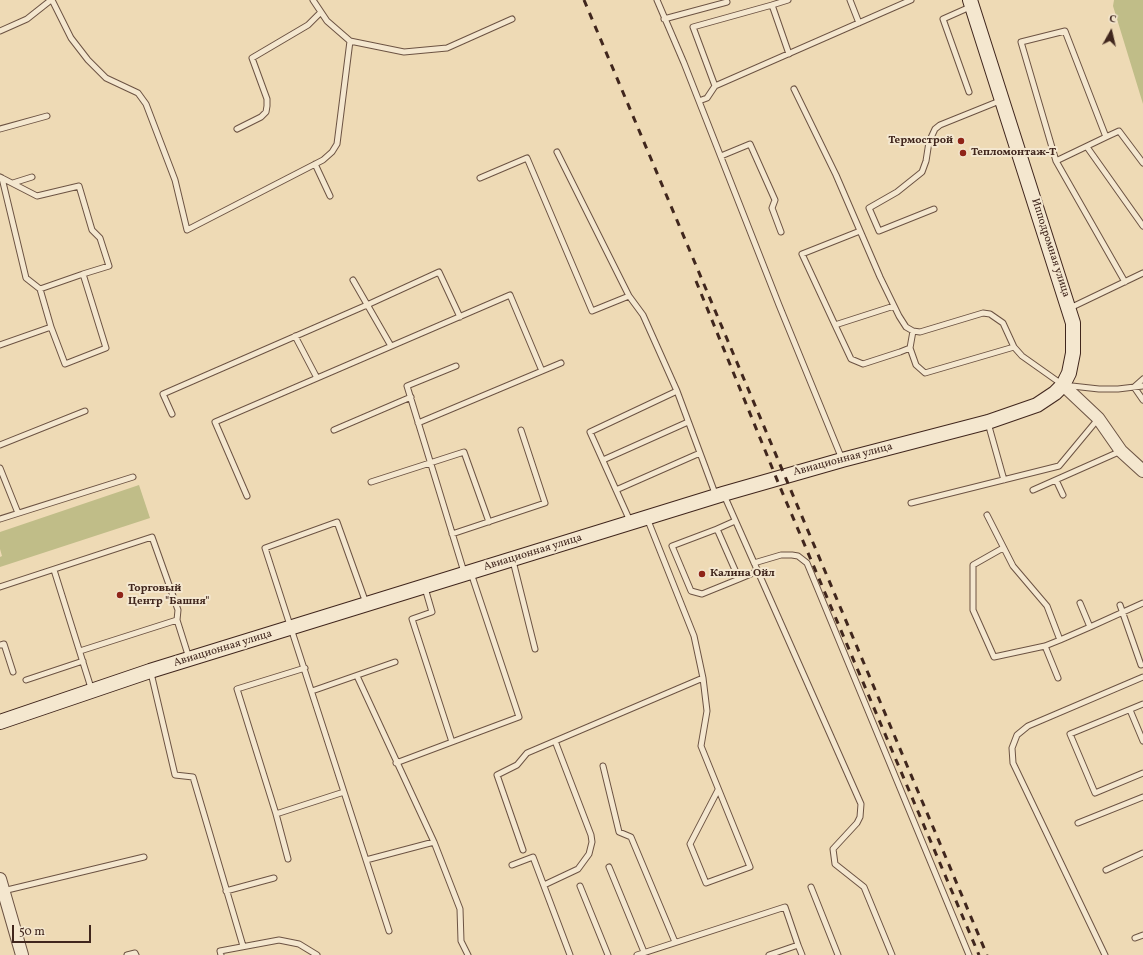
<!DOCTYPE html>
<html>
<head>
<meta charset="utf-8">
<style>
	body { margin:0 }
	#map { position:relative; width:1143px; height:955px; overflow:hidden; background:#eedab5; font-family:Vollkorn,serif }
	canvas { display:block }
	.north { position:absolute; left:1091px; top:12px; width:40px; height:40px; -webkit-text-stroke:3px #f4e7cf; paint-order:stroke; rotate:8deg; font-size:11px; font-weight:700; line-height:16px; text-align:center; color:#40261d }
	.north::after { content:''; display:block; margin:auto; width:14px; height:18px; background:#40261d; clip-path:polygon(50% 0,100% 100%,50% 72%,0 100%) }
	.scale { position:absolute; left:12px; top:925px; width:79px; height:18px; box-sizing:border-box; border:2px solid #40261d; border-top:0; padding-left:5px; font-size:12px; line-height:14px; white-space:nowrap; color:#40261d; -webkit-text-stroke:3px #f4e7cf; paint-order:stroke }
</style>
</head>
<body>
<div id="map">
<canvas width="1143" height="955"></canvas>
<div class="north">С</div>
<div class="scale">50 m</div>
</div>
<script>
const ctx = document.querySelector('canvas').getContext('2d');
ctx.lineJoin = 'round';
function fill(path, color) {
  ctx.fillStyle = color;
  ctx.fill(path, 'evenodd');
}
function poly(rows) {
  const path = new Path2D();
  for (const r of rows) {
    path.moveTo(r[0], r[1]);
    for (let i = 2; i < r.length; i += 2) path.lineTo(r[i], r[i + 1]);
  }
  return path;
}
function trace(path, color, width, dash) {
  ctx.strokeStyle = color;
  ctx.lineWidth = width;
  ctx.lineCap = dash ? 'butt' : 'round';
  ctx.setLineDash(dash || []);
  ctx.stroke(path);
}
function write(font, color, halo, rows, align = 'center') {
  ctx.font = font + ' Vollkorn,serif';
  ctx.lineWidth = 4;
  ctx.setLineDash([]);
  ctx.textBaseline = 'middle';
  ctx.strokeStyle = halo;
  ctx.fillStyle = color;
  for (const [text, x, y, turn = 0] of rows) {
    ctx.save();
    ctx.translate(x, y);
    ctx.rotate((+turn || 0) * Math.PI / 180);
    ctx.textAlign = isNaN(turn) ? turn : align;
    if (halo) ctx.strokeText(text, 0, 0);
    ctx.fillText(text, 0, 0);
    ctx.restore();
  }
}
const green = poly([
	[1114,0,1143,0,1143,104,1113,6],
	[139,485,150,518,0,567,0,557,2,556,0,549,0,532]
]);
const service = poly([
	[52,0,71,38,88,60,106,78,138,93,146,104,175,180,187,230,323,160,332,152,337,144,350,41,327,21,313,0],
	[657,0,684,63,779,305,842,459],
	[788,0,772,5,789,54],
	[850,0,859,23],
	[772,5,693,27,715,86,911,0],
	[664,19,727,2],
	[0,31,27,19,51,0],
	[350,41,404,52,447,48,512,19],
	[794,89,836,175,880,277,899,316,906,327,913,331,920,332,983,313,990,314,1003,323,1014,347,1022,356,1063,385,1099,389,1118,389,1143,386],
	[969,92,943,19,970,7],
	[699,101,707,98,715,86],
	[0,129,47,116],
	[237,129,261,117,266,112,267,106,267,99,252,58,308,25,321,12],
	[1106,137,1119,131,1143,163],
	[1087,147,1143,226],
	[557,152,629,296],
	[721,156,750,144,775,200,772,208,781,232],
	[1056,161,1106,137,1065,31,1021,42,1056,161,1125,282],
	[315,164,330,196],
	[0,177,2,178,26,278,40,289,51,327,0,345],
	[2,178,37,196,79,186,92,230,100,238,109,266,83,274],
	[480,178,527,158,592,311,629,296,643,315,677,391,716,496],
	[13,183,32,177],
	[934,209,879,231,869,208,897,192,922,172,926,161,929,142,935,129,940,125,1002,100],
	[353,280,391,346],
	[40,289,83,274,106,348,65,364,51,327],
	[894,306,835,325,851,359,863,364,900,352,910,348,913,331],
	[1070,308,1143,273],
	[835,325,802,254,860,231],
	[295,336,317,378],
	[910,348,916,365,925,373,1014,347],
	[456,366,407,386,464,572],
	[1143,379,1134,387,1143,400],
	[172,414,163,394,367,305,439,272,460,317],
	[418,423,561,363],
	[988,423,1004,480],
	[334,430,411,397],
	[0,445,85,411],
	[603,460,688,422],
	[0,468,18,513],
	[1056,480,1063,495],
	[371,482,464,452,489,522],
	[616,490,700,453],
	[1033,490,1121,451],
	[724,495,861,804,860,817,857,823,833,849,835,864,864,887,892,955],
	[247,496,215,422,510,295,542,371],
	[911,503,1059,466,1098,419],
	[987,515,1013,566,1047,606,1060,640,1045,646,994,657,973,610,973,565,1003,548],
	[0,519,133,477],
	[630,521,590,432,677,391],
	[735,521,717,529,739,579,758,571],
	[717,529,672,546,691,591,702,594,739,579],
	[452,534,545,503,521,430],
	[513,561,535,649],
	[754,563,781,555,792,555,798,556,807,563,969,955],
	[54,570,92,691],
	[0,587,152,537,178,610,177,620],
	[366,603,337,522,265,548,389,931],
	[1120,605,1141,665],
	[1090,627,1143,603],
	[1060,640,1090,627,1080,603],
	[0,645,4,644,13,672],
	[1045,646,1058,678],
	[80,651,177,620,189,658],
	[305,668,237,689,276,814,344,792],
	[151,673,175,775,193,777,243,946],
	[357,676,434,842,460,909,461,941,468,955],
	[703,678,707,711,701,746,750,867,706,883,690,844,718,790],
	[26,680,83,661],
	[312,691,395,662],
	[1143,704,1070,734,1095,793,1143,773],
	[1130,710,1143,741],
	[452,742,519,717,471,573],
	[396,763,452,742,412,619,432,612,425,588],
	[603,766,619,832,631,837,675,942],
	[276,814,288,859],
	[1078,823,1143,797],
	[523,850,497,775,517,765,527,753,703,678,694,636,647,518],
	[366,860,434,842],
	[512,865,533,857,570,955],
	[609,867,644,952],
	[1106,870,1143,853],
	[544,885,578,869,589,854,592,842,591,835,555,741],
	[580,886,608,955],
	[811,887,838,955],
	[3,891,144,857],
	[226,891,274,878],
	[1135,938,1143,935],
	[127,955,135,953,136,955],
	[221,955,220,951,279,940,299,944,317,955],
	[637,955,785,907,798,945],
	[769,955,798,945,802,955],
	[1105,955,1013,763,1012,748,1017,735,1028,726,1143,677]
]);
const tertiary = poly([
	[1063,385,1098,418,1121,451,1143,471],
	[0,879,22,955]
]);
const secondary = poly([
	[0,722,150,671,723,494,842,460,988,422,1037,405,1055,393,1063,385,1069,373,1073,353,1073,323,970,0]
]);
const rail = poly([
	[584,0,987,955],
	[696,281,780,487,979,955]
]);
const markers = [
	[961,141,4,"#8f2418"],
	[963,153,4,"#8f2418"],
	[702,574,4,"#8f2418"],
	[120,595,4,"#8f2418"]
];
const poiNames = [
	["Термострой",953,141,"right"],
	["Тепломонтаж-Т",971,153],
	["Калина Ойл",710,574],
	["Торговый",128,589],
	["Центр \"Башня\"",128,602]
];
const streetNames = [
	["Ипподромная улица",1050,248,72],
	["Авиационная улица",843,460,-15],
	["Авиационная улица",533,553,-17],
	["Авиационная улица",223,649,-17]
];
fill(green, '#c0bd88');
trace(service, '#6c5343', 7);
trace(tertiary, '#6c5343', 14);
trace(secondary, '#40261d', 16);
trace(service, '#f4e7cf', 5);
trace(tertiary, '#f4e7cf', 12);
trace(secondary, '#f4e7cf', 14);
trace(rail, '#40261d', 3, [7, 7]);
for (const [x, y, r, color] of markers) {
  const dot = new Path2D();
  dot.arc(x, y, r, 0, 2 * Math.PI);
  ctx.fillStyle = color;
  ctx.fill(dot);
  trace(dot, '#f4e7cf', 1.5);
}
write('bold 11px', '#40261d', '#f4e7cf', poiNames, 'left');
write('11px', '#40261d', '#f4e7cf', streetNames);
</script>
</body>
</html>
